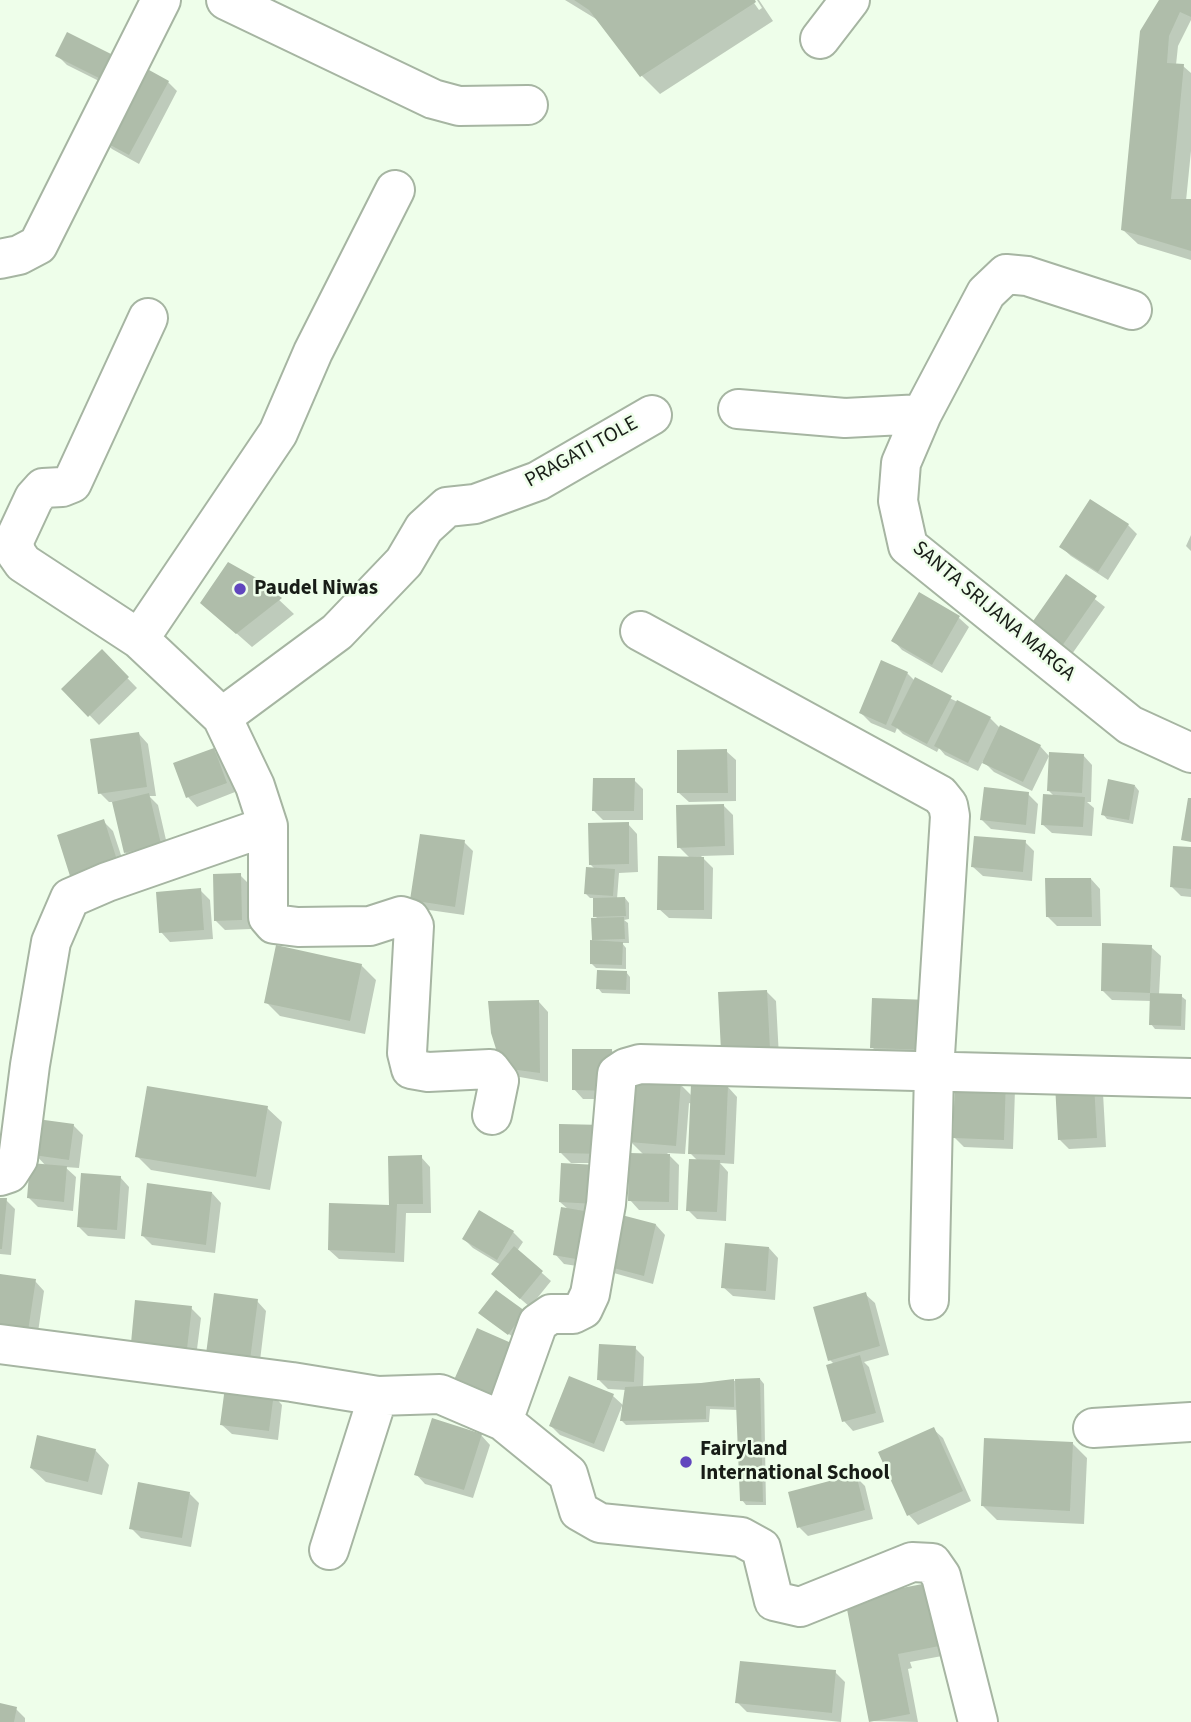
<!DOCTYPE html>
<html>
<head>
<meta charset="utf-8">
<style>
	body { margin:0 }
	canvas { display:block; background:#eefeea }
</style>
</head>
<body>
<canvas width="1191" height="1722"></canvas>
<script>
const ctx = document.querySelector('canvas').getContext('2d');
ctx.lineJoin = 'round';
function fill(path, color) {
  ctx.fillStyle = color;
  ctx.fill(path, 'evenodd');
}
function poly(rows) {
  const path = new Path2D();
  for (const r of rows) {
    path.moveTo(r[0], r[1]);
    for (let i = 2; i < r.length; i += 2) path.lineTo(r[i], r[i + 1]);
  }
  return path;
}
function trace(path, color, width, dash) {
  ctx.strokeStyle = color;
  ctx.lineWidth = width;
  ctx.lineCap = dash ? 'butt' : 'round';
  ctx.setLineDash(dash || []);
  ctx.stroke(path);
}
function write(font, color, halo, rows, align = 'center') {
  ctx.font = font + ' "Source Sans 3",sans-serif';
  ctx.lineWidth = 5;
  ctx.setLineDash([]);
  ctx.textBaseline = 'middle';
  ctx.strokeStyle = halo;
  ctx.fillStyle = color;
  for (const [text, x, y, turn = 0] of rows) {
    ctx.save();
    ctx.translate(x, y);
    ctx.rotate((+turn || 0) * Math.PI / 180);
    ctx.textAlign = isNaN(turn) ? turn : align;
    if (halo) ctx.strokeText(text, 0, 0);
    ctx.fillText(text, 0, 0);
    ctx.restore();
  }
}
const shadow = poly([
	[565,0,752,0,759,10,762,8,757,0,759,0,773,21,660,94,642,76,601,22],
	[1161,0,1191,0,1191,20,1178,46,1176,65,1183,66,1191,73,1191,151,1186,201,1191,201,1191,260,1138,244,1123,230],
	[68,34,113,88,67,65,57,55],
	[168,82,177,91,139,164,112,149,103,140],
	[1128,525,1137,534,1108,580,1071,556,1061,547],
	[1191,535,1191,551,1186,546],
	[1066,577,1105,607,1072,654,1043,633],
	[259,581,294,614,252,647,202,603],
	[919,595,959,618,969,627,942,673,902,650,893,640],
	[102,652,137,688,99,725,64,689],
	[907,673,915,681,990,718,1000,728,1040,746,1049,756,1032,791,994,772,983,761,978,771,945,755,939,748,937,752,903,734,897,728,895,733,871,723,861,713],
	[139,734,148,744,156,796,149,796,158,805,169,853,135,861,125,852,113,802,109,802,100,793],
	[213,750,223,760,235,792,197,807,188,797],
	[726,751,736,760,736,801,689,802,679,793],
	[1083,755,1092,765,1091,802,1087,802,1094,808,1092,836,1052,833,1042,824,1055,797,1049,791],
	[634,780,643,789,643,820,603,820,594,811],
	[1135,786,1139,791,1133,824,1107,819,1103,814],
	[1028,794,1038,804,1035,834,991,829,982,820],
	[723,805,733,815,734,855,701,856,713,868,712,919,669,918,659,909,690,858,679,847],
	[103,821,113,831,126,870,81,885,72,875],
	[628,824,637,834,638,872,619,873,617,899,625,898,629,903,629,919,624,920,628,923,629,943,622,943,626,948,626,969,596,968,591,963,593,920,599,920,595,916,595,898,590,898,586,894,596,870,590,864],
	[464,842,473,851,464,915,422,909,412,900],
	[1025,842,1034,851,1032,881,983,876,973,867],
	[1191,849,1191,897,1181,896,1172,887],
	[240,875,250,885,251,929,225,930,215,920],
	[1091,879,1100,889,1101,926,1057,926,1047,916],
	[200,890,210,900,213,939,170,942,161,932],
	[1151,947,1161,956,1159,995,1181,996,1186,1000,1185,1030,1155,1029,1151,1024,1152,1001,1112,1000,1102,990],
	[361,965,376,980,365,1034,280,1016,266,1002],
	[626,972,630,977,630,994,602,993,598,988],
	[766,991,776,1001,779,1057,733,1060],
	[490,1002,539,1002,548,1012,548,1082,514,1076],
	[929,1002,937,1059,882,1057,872,1047],
	[612,1051,621,1060,621,1099,583,1099,574,1089],
	[956,1079,1015,1090,1013,1149,964,1147,954,1137],
	[680,1084,692,1096,728,1087,737,1097,734,1164,720,1163,728,1172,726,1221,697,1219,688,1210,698,1161,690,1153,692,1104,689,1103,685,1154,667,1153,679,1165,678,1210,639,1210,630,1200,644,1155,631,1142],
	[1056,1086,1103,1093,1106,1147,1069,1149,1059,1139],
	[267,1108,282,1122,270,1190,151,1170,137,1156],
	[73,1125,83,1135,79,1168,65,1167,76,1177,73,1211,38,1207,29,1198,46,1166,35,1154],
	[561,1126,612,1163,571,1163,561,1153],
	[421,1157,430,1167,431,1213,406,1213,404,1262,339,1259,329,1250,391,1206],
	[562,1165,601,1216,656,1225,665,1235,653,1284,603,1270,564,1264,555,1254,569,1210,560,1202],
	[120,1177,129,1187,125,1239,88,1236,79,1227],
	[212,1193,221,1203,215,1253,152,1245,142,1235],
	[0,1199,6,1200,15,1209,11,1255,0,1254],
	[513,1232,523,1242,517,1251,551,1281,530,1307,502,1283,501,1265,473,1248,464,1239],
	[769,1248,778,1258,775,1300,733,1296,723,1287],
	[35,1281,44,1291,37,1339,4,1334,0,1283],
	[865,1294,875,1303,889,1355,864,1362,869,1367,884,1422,853,1431,844,1421,834,1364,830,1360],
	[257,1301,266,1311,259,1369,217,1363],
	[191,1308,201,1318,196,1357,142,1352],
	[524,1312,513,1337,485,1317],
	[635,1348,644,1357,643,1388,760,1379,764,1384,766,1505,746,1505,742,1500,738,1410,710,1409,709,1422,626,1425,622,1421,622,1406,604,1452,560,1435,551,1426,613,1396,624,1406,626,1390,608,1389,599,1380],
	[273,1395,282,1405,278,1440,232,1434,222,1425],
	[933,1429,943,1438,971,1501,918,1525,909,1515,881,1453],
	[481,1435,490,1445,473,1498,425,1484,416,1474],
	[1073,1444,1087,1458,1084,1524,997,1520,983,1506],
	[95,1450,109,1465,102,1495,46,1482,31,1468],
	[855,1476,865,1486,873,1519,808,1536,799,1527],
	[189,1493,199,1503,191,1547,141,1538,131,1528],
	[847,1601,958,1653,910,1662,912,1668,908,1669,918,1722,871,1721],
	[835,1672,845,1682,841,1722,747,1712,737,1702],
	[0,1705,16,1709,25,1718,25,1722,0,1722]
]);
const building = poly([
	[574,0,755,0,756,2,640,77,589,10],
	[1159,0,1191,0,1191,17,1180,12,1169,36,1167,63,1184,64,1171,199,1191,199,1191,251,1121,230,1140,31],
	[67,32,115,56,103,80,55,56],
	[140,65,169,81,129,155,101,140],
	[1090,499,1129,524,1098,572,1059,547],
	[228,562,260,580,282,598,236,634,200,603],
	[1066,574,1097,596,1062,646,1031,624],
	[919,592,960,616,932,665,891,641],
	[102,649,129,677,88,717,61,689],
	[881,660,908,672,886,725,859,713],
	[915,677,952,696,927,744,891,725],
	[957,700,991,717,968,763,934,746],
	[1000,725,1041,745,1023,782,982,763],
	[139,732,147,787,98,794,90,739],
	[214,748,227,783,186,798,173,763],
	[727,749,728,793,677,793,677,750],
	[1049,752,1084,754,1082,793,1047,791],
	[593,778,635,778,634,811,592,811],
	[1108,779,1135,785,1129,820,1101,815],
	[984,787,1029,792,1026,825,980,820],
	[149,793,161,844,124,853,112,802],
	[1043,794,1085,797,1083,827,1041,825],
	[1188,798,1191,798,1191,842,1181,840],
	[724,804,725,846,677,848,676,805],
	[104,819,117,860,70,876,57,835],
	[629,822,629,864,589,865,588,823],
	[420,834,465,840,455,907,410,900],
	[974,836,1026,840,1023,872,971,867],
	[1173,846,1191,847,1191,889,1170,887],
	[658,856,704,857,704,910,657,910],
	[586,867,615,869,613,896,584,894],
	[241,873,242,920,214,921,213,874],
	[1045,878,1091,878,1092,917,1046,917],
	[201,888,204,930,159,933,156,892],
	[625,897,626,916,593,917,593,898],
	[624,917,625,939,592,940,591,918],
	[590,940,623,942,622,965,590,964],
	[1102,943,1152,945,1150,993,1101,991],
	[276,945,362,964,350,1021,264,1003],
	[597,970,627,971,626,990,596,989],
	[767,990,770,1049,721,1051,718,992],
	[1150,993,1182,994,1181,1026,1149,1025],
	[872,998,930,1000,928,1050,870,1048],
	[539,1000,540,1073,502,1068,491,1033,488,1001],
	[572,1049,612,1049,612,1091,572,1090],
	[955,1077,1006,1079,1004,1140,953,1138],
	[633,1079,681,1082,676,1146,629,1142],
	[1094,1082,1097,1138,1058,1140,1055,1084],
	[691,1084,728,1086,725,1155,688,1154],
	[147,1086,268,1106,256,1177,135,1157],
	[37,1119,74,1124,69,1160,33,1155],
	[559,1124,604,1125,603,1154,559,1153],
	[629,1153,670,1154,669,1202,628,1201],
	[422,1155,423,1204,397,1204,395,1253,328,1250,329,1203,389,1205,388,1156],
	[689,1159,720,1160,717,1212,686,1211],
	[30,1163,67,1166,64,1202,27,1198],
	[561,1163,597,1165,595,1204,559,1202],
	[81,1173,121,1176,117,1230,77,1227],
	[147,1183,212,1192,206,1245,141,1236],
	[0,1198,7,1198,2,1249,0,1249],
	[561,1207,602,1214,593,1262,553,1255],
	[479,1210,514,1231,497,1260,462,1239],
	[614,1213,656,1224,644,1276,602,1265],
	[725,1243,769,1247,766,1291,721,1288],
	[514,1246,543,1271,520,1299,491,1274],
	[0,1274,36,1279,28,1331,0,1326],
	[496,1290,525,1311,508,1335,478,1313],
	[866,1292,880,1346,828,1361,813,1307],
	[214,1293,258,1299,250,1360,206,1354],
	[135,1300,192,1306,187,1349,131,1343],
	[477,1328,525,1349,502,1401,454,1380],
	[599,1344,636,1346,634,1382,597,1380],
	[860,1355,876,1413,842,1422,826,1365],
	[569,1376,614,1394,594,1444,549,1426],
	[760,1378,763,1502,740,1501,735,1379],
	[734,1379,734,1407,706,1406,706,1419,620,1421,625,1387,701,1383],
	[225,1387,274,1393,269,1431,220,1425],
	[432,1418,482,1434,464,1490,414,1475],
	[934,1427,963,1491,907,1516,878,1452],
	[37,1435,96,1449,88,1482,30,1468],
	[984,1438,1073,1442,1070,1511,981,1506],
	[856,1474,865,1510,797,1528,788,1492],
	[138,1482,190,1492,182,1538,129,1529],
	[938,1581,950,1644,898,1654,910,1714,869,1722,845,1599],
	[740,1661,836,1670,832,1713,735,1703],
	[0,1703,17,1707,14,1722,0,1722]
]);
const minor = poly([
	[226,0,433,99,459,106,528,105],
	[820,39,850,0],
	[0,259,19,255,38,245,161,0],
	[1132,310,1027,276,1006,274,986,293,922,414,901,463,898,501,908,546,1130,725,1191,753],
	[738,409,845,418,922,414],
	[640,631,940,795,948,805,950,816,934,1071,929,1300],
	[139,639,23,563,16,553,14,541,34,498,43,488,62,487,72,483,148,318],
	[222,717,337,632,404,562,424,528,447,507,475,504,538,481,652,415],
	[268,826,255,786,222,717,139,639,278,433,313,352,395,190],
	[0,1176,9,1173,18,1159,30,1065,51,942,70,898,107,882,268,826,268,917,274,924,298,927,370,926,401,916,410,919,414,926,407,1053,411,1069,428,1072,490,1069,499,1081,492,1115],
	[0,1344,292,1382,378,1396,440,1394,503,1421,568,1474,579,1511,600,1523,741,1537,761,1548,774,1601,800,1607,912,1562,932,1563,941,1576,978,1722],
	[503,1421,538,1323,551,1314,573,1314,583,1309,590,1294,606,1204,617,1074,626,1068,640,1064,1191,1078],
	[1093,1428,1191,1422],
	[329,1550,378,1396]
]);
const markers = [
	[240,589,7,"#6146be"],
	[686,1462,7,"#6146be"]
];
const streetNames = [
	["PRAGATI TOLE",582,453,-29],
	["SANTA SRIJANA MARGA",993,612,40]
];
const poiNames = [
	["Paudel Niwas",254,589],
	["Fairyland",700,1450],
	["International School",700,1474]
];
fill(shadow, '#0003');
fill(building, '#afbdaa');
trace(minor, '#a6b5a2', 42);
trace(minor, '#fff', 38);
for (const [x, y, r, color] of markers) {
  const dot = new Path2D();
  dot.arc(x, y, r, 0, 2 * Math.PI);
  ctx.fillStyle = color;
  ctx.fill(dot);
  trace(dot, '#eefeea', 2.5);
}
write('21px', '#181d17', '#eefeea', streetNames);
write('bold 21px', '#181d17', '#eefeea', poiNames, 'left');
</script>
</body>
</html>
